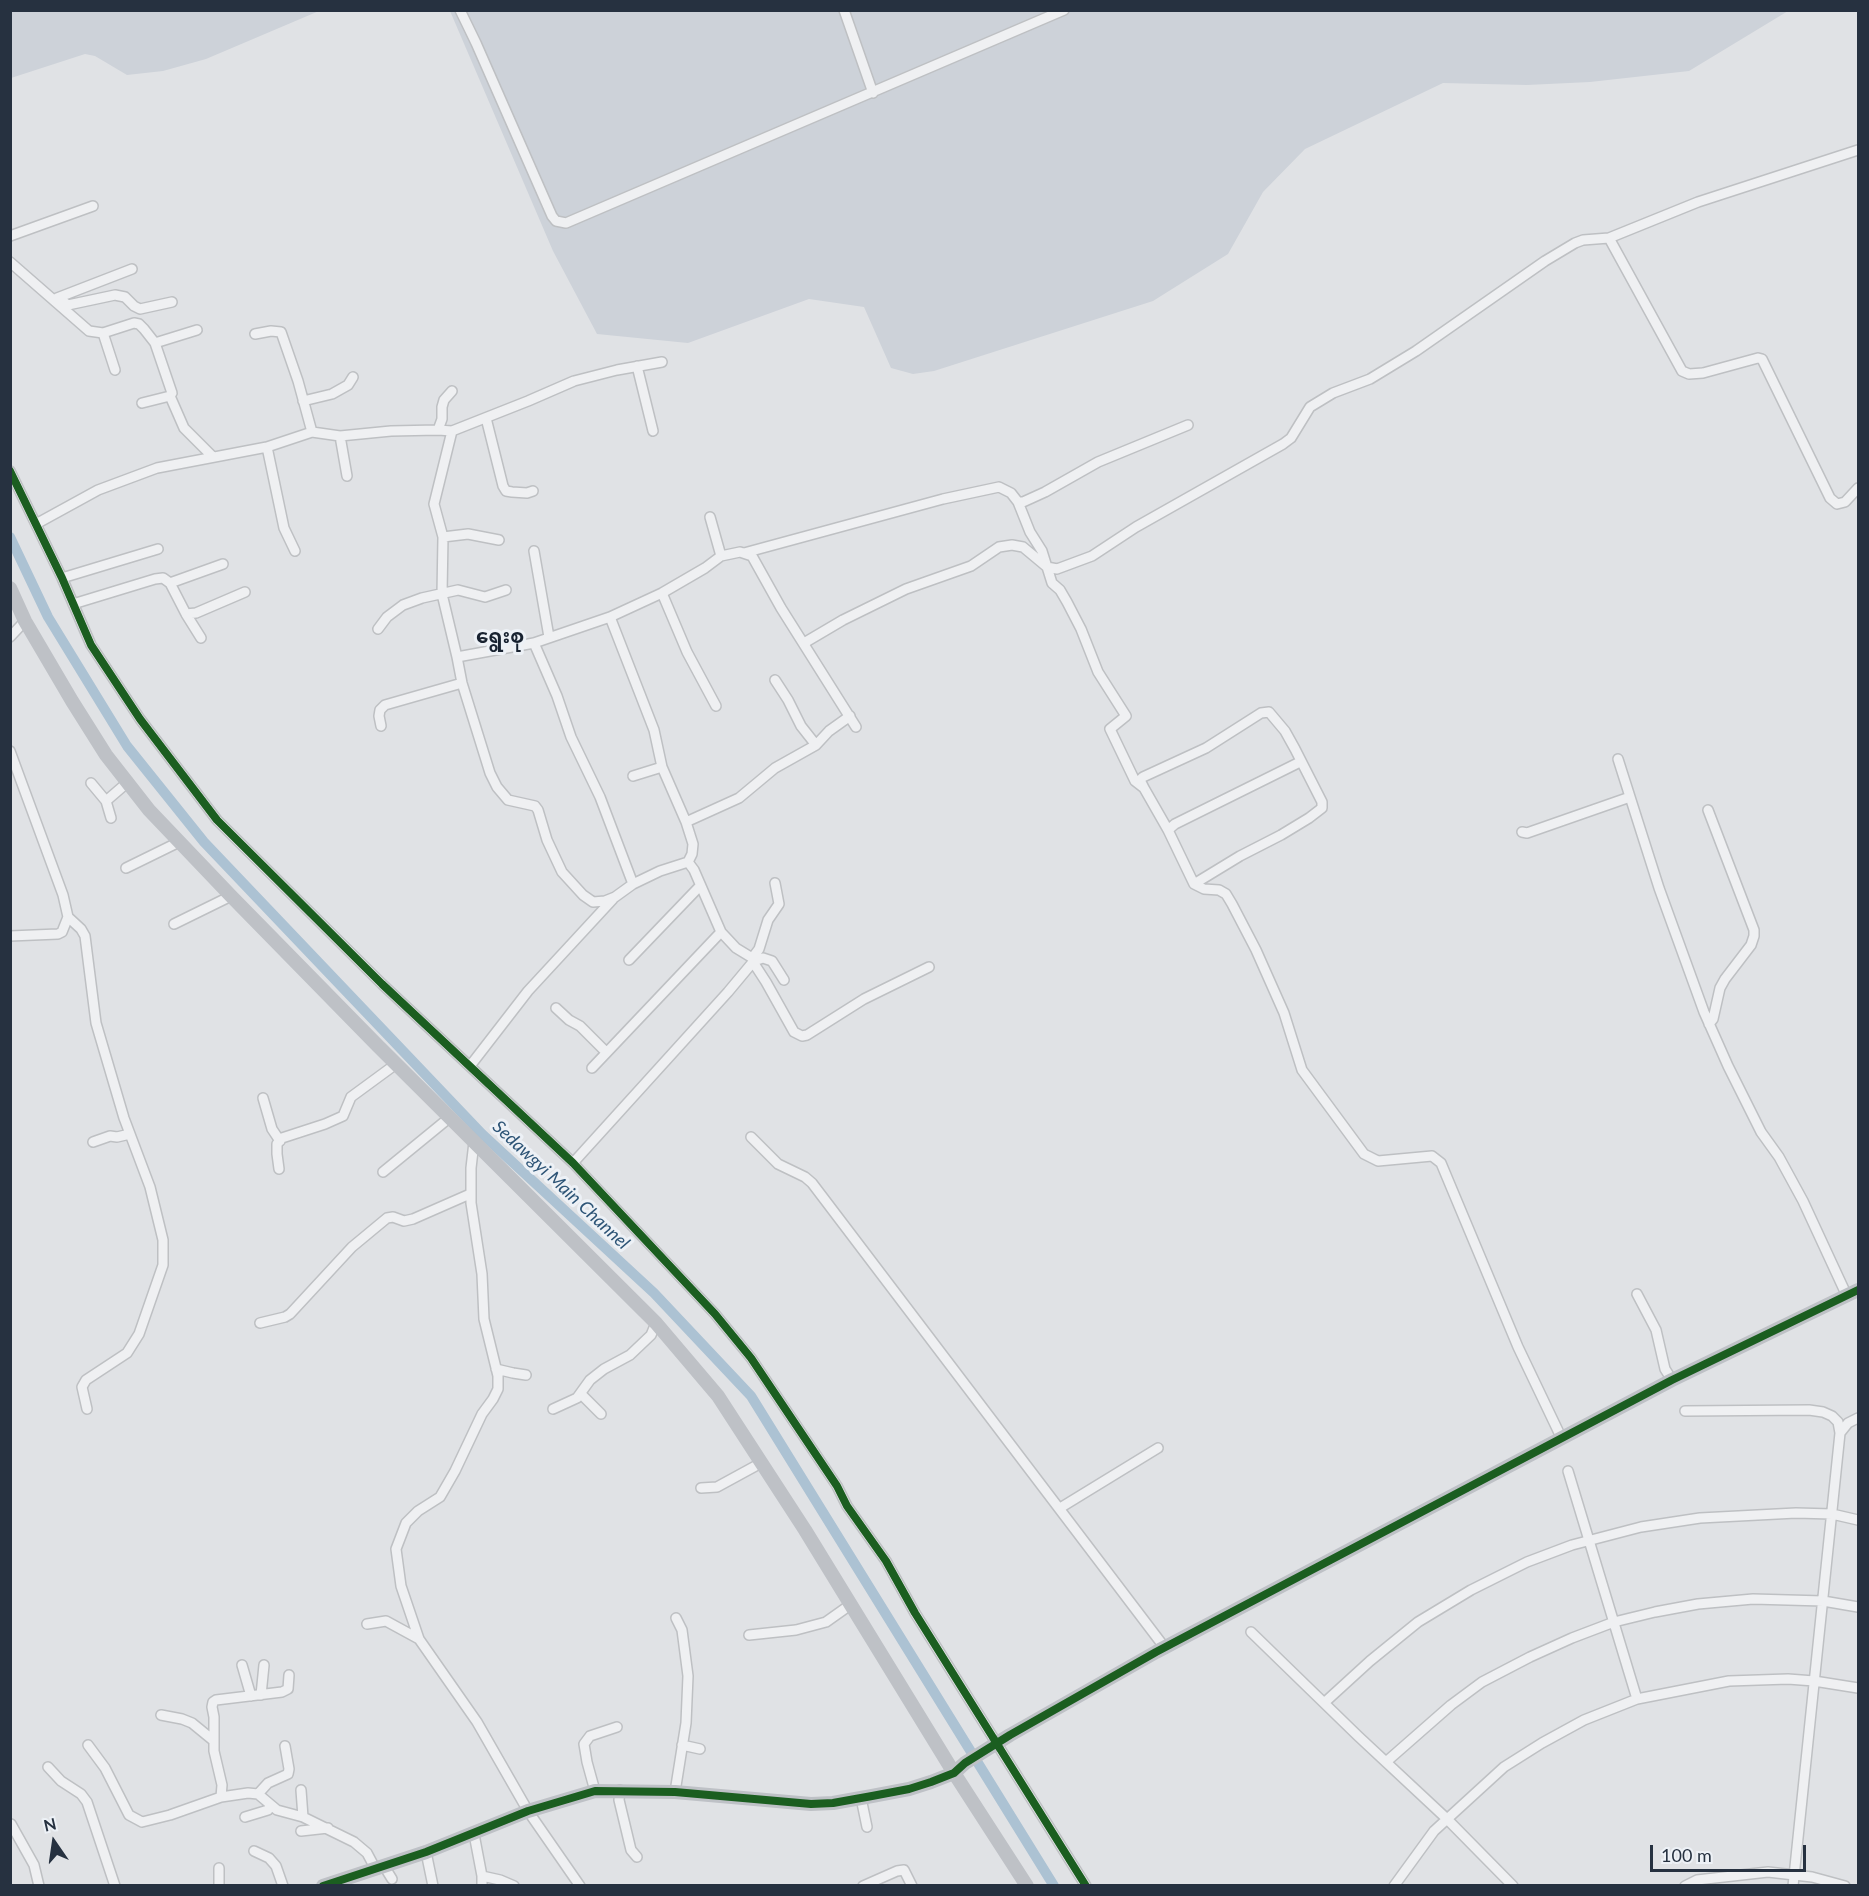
<!DOCTYPE html>
<html>
<head>
<meta charset="utf-8">
<style>
	body { margin:0 }
	#map { position:relative; width:1869px; height:1896px; overflow:hidden; background:#e0e2e5; font-family:Lato,sans-serif }
	canvas { display:block }
	.frame { position:absolute; inset:0; border:12px solid #263140; pointer-events:none }
	.north { position:absolute; left:24px; top:1812px; width:60px; height:60px; -webkit-text-stroke:4px #edf1f6; paint-order:stroke; rotate:347deg; font-size:16px; font-weight:700; line-height:24px; text-align:center; color:#263140 }
	.north::after { content:''; display:block; margin:auto; width:21px; height:27px; background:#263140; clip-path:polygon(50% 0,100% 100%,50% 72%,0 100%) }
	.scale { position:absolute; left:1650px; top:1845px; width:156px; height:27px; box-sizing:border-box; border:3px solid #263140; border-top:0; padding-left:8px; font-size:18px; line-height:21px; white-space:nowrap; color:#263140; -webkit-text-stroke:4px #edf1f6; paint-order:stroke }
</style>
</head>
<body>
<div id="map">
<canvas width="1869" height="1896"></canvas>
<div class="frame"></div>
<div class="north">N</div>
<div class="scale">100 m</div>
</div>
<script>
const ctx = document.querySelector('canvas').getContext('2d');
ctx.lineJoin = 'round';
function fill(path, color) {
  ctx.fillStyle = color;
  ctx.fill(path, 'evenodd');
}
function poly(rows) {
  const path = new Path2D();
  for (const r of rows) {
    path.moveTo(r[0], r[1]);
    for (let i = 2; i < r.length; i += 2) path.lineTo(r[i], r[i + 1]);
  }
  return path;
}
function trace(path, color, width, dash) {
  ctx.strokeStyle = color;
  ctx.lineWidth = width;
  ctx.lineCap = dash ? 'butt' : 'round';
  ctx.setLineDash(dash || []);
  ctx.stroke(path);
}
function write(font, color, halo, rows, align = 'center') {
  ctx.font = font + ' Lato,"Noto Sans Myanmar",sans-serif';
  ctx.lineWidth = 6;
  ctx.setLineDash([]);
  ctx.textBaseline = 'middle';
  ctx.strokeStyle = halo;
  ctx.fillStyle = color;
  for (const [text, x, y, turn = 0] of rows) {
    ctx.save();
    ctx.translate(x, y);
    ctx.rotate((+turn || 0) * Math.PI / 180);
    ctx.textAlign = isNaN(turn) ? turn : align;
    if (halo) ctx.strokeText(text, 0, 0);
    ctx.fillText(text, 0, 0);
    ctx.restore();
  }
}
const built = poly([
	[11,10,319,10,319,11,206,59,163,71,127,75,95,56,85,54,11,78],
	[450,11,1788,11,1689,71,1590,82,1527,85,1443,83,1305,149,1263,192,1228,254,1153,301,934,371,913,374,891,368,864,307,809,299,688,343,597,334,553,251]
]);
const canal = poly([
	[10,537,48,617,127,746,204,842,482,1134,654,1293,751,1396,1054,1886]
]);
const street = poly([
	[460,10,476,43,552,216,556,221,566,223,1064,10],
	[844,10,873,93],
	[10,236,93,206],
	[1609,238,1682,371,1689,374,1703,373,1758,358,1762,359,1830,498,1837,504,1845,502,1858,488],
	[10,262,89,331,103,333,134,323,139,324,144,329,155,343,172,393,170,396,142,403],
	[57,298,132,269],
	[61,300,68,305,115,295,125,297,134,306,140,309,172,302],
	[103,333,115,370],
	[255,334,271,331,281,332,298,381,312,432],
	[155,343,197,330],
	[637,366,653,431],
	[170,396,184,428,212,456],
	[303,401,332,394,348,385,353,377],
	[486,418,503,486,506,491,512,492,527,493,533,491],
	[438,430,442,419,442,407,444,400,452,391],
	[452,431,528,401,574,381,617,370,662,362],
	[340,436,347,476],
	[267,447,284,528,295,551],
	[10,471,62,578,91,645,140,719,217,820,382,984,573,1163,715,1314,751,1358,837,1486,847,1506,886,1561,915,1613,1086,1886],
	[1018,502,1030,532,1042,551,1052,583,1060,590,1067,602,1081,629,1098,672,1126,716,1110,729,1135,781,1144,788,1168,830,1194,884,1204,889,1219,890,1226,894,1232,904,1256,950,1284,1013,1302,1070,1364,1154,1378,1161,1432,1156,1441,1163,1518,1347,1561,1437],
	[710,517,721,556],
	[36,524,98,490,157,468,267,447,312,432,340,436,391,431,438,430,452,431,434,504,443,537,442,594,457,657,462,683,490,773,497,787,508,800,535,806,538,810,547,840,562,872,583,895,593,902,605,901,615,897,633,884,660,871,688,862,694,870,721,932,736,948,754,959,753,962,728,992,573,1163],
	[443,537,468,534,499,540],
	[534,551,549,637],
	[744,553,943,499,999,487,1011,493,1018,502,1023,502,1045,492,1098,462,1188,425],
	[62,578,158,549],
	[170,583,223,564],
	[662,593,687,652,716,706],
	[73,604,155,579,163,578,170,583,186,614,196,613,245,592],
	[186,614,201,638],
	[610,617,654,730,662,767,686,822,693,844,692,854,688,862],
	[378,629,387,617,403,605,422,598,458,590,485,597,506,590],
	[10,637,25,621],
	[534,643,557,696,571,737,600,797,633,884],
	[804,643,843,620,906,589,971,566,999,547,1012,545,1023,547,1047,567,1057,569,1092,556,1136,527,1283,444,1291,438,1310,407,1333,393,1370,379,1416,351,1545,261,1575,243,1583,240,1609,238,1698,202,1858,150],
	[457,657,534,643,610,617,662,593,705,568,721,556,740,552,752,556,781,608,856,727],
	[775,680,788,700,801,726,816,745],
	[381,726,379,716,380,710,385,705,462,683],
	[10,751,63,895,68,917,81,929,85,936,96,1023,124,1118,150,1187,163,1240,163,1265,139,1334,127,1353,86,1380,82,1387,87,1409],
	[1618,759,1659,888,1704,1012,1728,1066,1761,1132,1779,1157,1803,1201,1847,1296],
	[633,776,662,767],
	[91,783,106,801,128,782],
	[1144,788,1140,780,1143,777,1206,748,1261,713,1269,712,1285,731,1295,749,1322,802,1322,808,1309,818,1281,835,1240,856,1194,884],
	[106,801,111,818],
	[1708,810,1754,930,1754,936,1751,945,1725,979,1720,988,1713,1019,1709,1024],
	[686,822,739,798,775,768,816,745,829,731,850,716],
	[1168,830,1175,824,1300,762],
	[1522,832,1527,833,1630,797],
	[126,868,179,842],
	[174,924,231,896],
	[10,936,58,934,62,932,68,917],
	[753,957,759,949,768,920,779,904,775,883],
	[629,960,700,886],
	[754,961,763,958,772,961,784,980],
	[753,962,766,982,794,1032,802,1036,807,1035,864,999,929,967],
	[556,1008,569,1020,580,1026,606,1052],
	[470,1066,528,991,613,899],
	[592,1068,721,932],
	[263,1098,272,1129,280,1141],
	[751,1137,778,1164,805,1177,812,1183,1165,1648],
	[93,1142,110,1136,117,1137,130,1134],
	[474,1142,471,1168,471,1203,482,1274,484,1319,498,1376,498,1389,493,1399,482,1414,455,1471,440,1497,418,1511,406,1523,396,1549,401,1586,419,1639,477,1722,528,1811,580,1886],
	[279,1169,277,1154,277,1144,282,1138,325,1124,343,1116,351,1097,396,1064],
	[383,1172,449,1118],
	[1637,1294,1656,1330,1665,1369,1672,1380],
	[260,1323,285,1317,290,1314,352,1247,387,1218,393,1217,404,1221,413,1219,470,1194],
	[496,1369,513,1373,526,1375],
	[581,1394,601,1414],
	[553,1409,577,1398,590,1380,604,1369,630,1355,651,1335,656,1323],
	[1685,1411,1809,1410,1823,1412,1832,1416,1838,1422,1840,1433,1793,1886],
	[1840,1433,1848,1423,1858,1418],
	[1568,1471,1637,1699],
	[701,1488,717,1487,761,1463],
	[1060,1508,1158,1448],
	[367,1624,386,1621,419,1639],
	[1251,1632,1358,1736,1447,1819,1513,1886],
	[749,1635,796,1630,826,1622,850,1605],
	[242,1665,251,1696],
	[261,1695,264,1665],
	[1324,1703,1370,1661,1418,1622,1471,1590,1527,1562,1572,1545,1641,1527,1700,1518,1796,1513,1832,1514,1858,1520],
	[161,1715,182,1719,192,1723,214,1741],
	[88,1745,105,1768,129,1815,142,1822,170,1815,221,1797,248,1793,258,1794,277,1810,303,1817,354,1842,367,1853,375,1868],
	[682,1745,700,1749],
	[1386,1762,1451,1705,1482,1682,1530,1657,1572,1638,1614,1622,1655,1612,1698,1604,1753,1599,1823,1601,1858,1607],
	[48,1767,61,1781,81,1794,87,1802,115,1886],
	[301,1790,303,1817],
	[620,1790,619,1800,631,1850,637,1857],
	[595,1791,587,1762,584,1744,590,1736,617,1727],
	[675,1792,686,1723,688,1676,682,1630,676,1618],
	[258,1794,268,1783,288,1774,289,1769,285,1746],
	[221,1797,222,1785,214,1751,214,1717,212,1707,213,1702,216,1700,282,1692,288,1689,289,1675],
	[861,1798,867,1827],
	[245,1817,268,1810,270,1806],
	[11,1824,34,1865,39,1886],
	[301,1831,328,1828],
	[474,1834,482,1876,482,1886],
	[254,1851,269,1858,276,1866,283,1886],
	[426,1852,433,1886],
	[384,1866,392,1879],
	[219,1868,219,1886],
	[482,1876,500,1880,514,1886],
	[863,1886,897,1871,904,1870,912,1886],
	[1394,1886,1434,1831,1504,1767,1542,1743,1584,1720,1637,1699,1729,1681,1788,1679,1814,1681,1858,1688],
	[1685,1886,1697,1880,1768,1872,1812,1877,1845,1886]
]);
const secondary = poly([
	[10,588,25,621,72,701,106,755,149,810,231,896,378,1046,656,1323,718,1396,805,1530,954,1773,1027,1886],
	[323,1886,426,1852,528,1811,595,1791,675,1792,811,1804,833,1803,872,1796,909,1789,931,1782,954,1773,965,1763,1010,1735,1156,1652,1672,1380,1858,1290]
]);
const cycleway = poly([
	[10,471,62,578,91,645,140,719,217,820,382,984,573,1163,715,1314,751,1358,837,1486,847,1506,886,1561,915,1613,1086,1886],
	[323,1886,426,1852,528,1811,595,1791,675,1792,811,1804,833,1803,872,1796,909,1789,931,1782,954,1773,965,1763,1010,1735,1156,1652,1672,1380,1858,1290]
]);
const waterNames = [
	["Sedawgyi Main Channel",561,1185,43]
];
const quarterNames = [
	["ရွေးစု",500,637]
];
fill(built, '#cdd2d9');
trace(canal, '#acc2d3', 10);
trace(street, '#bec0c3', 12);
trace(street, '#eff0f2', 9);
trace(secondary, '#bec1c6', 14);
trace(cycleway, '#1b5e20', 8);
write('italic 18px', '#2d5476', '#edf1f6', waterNames);
write('bold 20px', '#182230', '#edf1f6', quarterNames);
</script>
</body>
</html>
